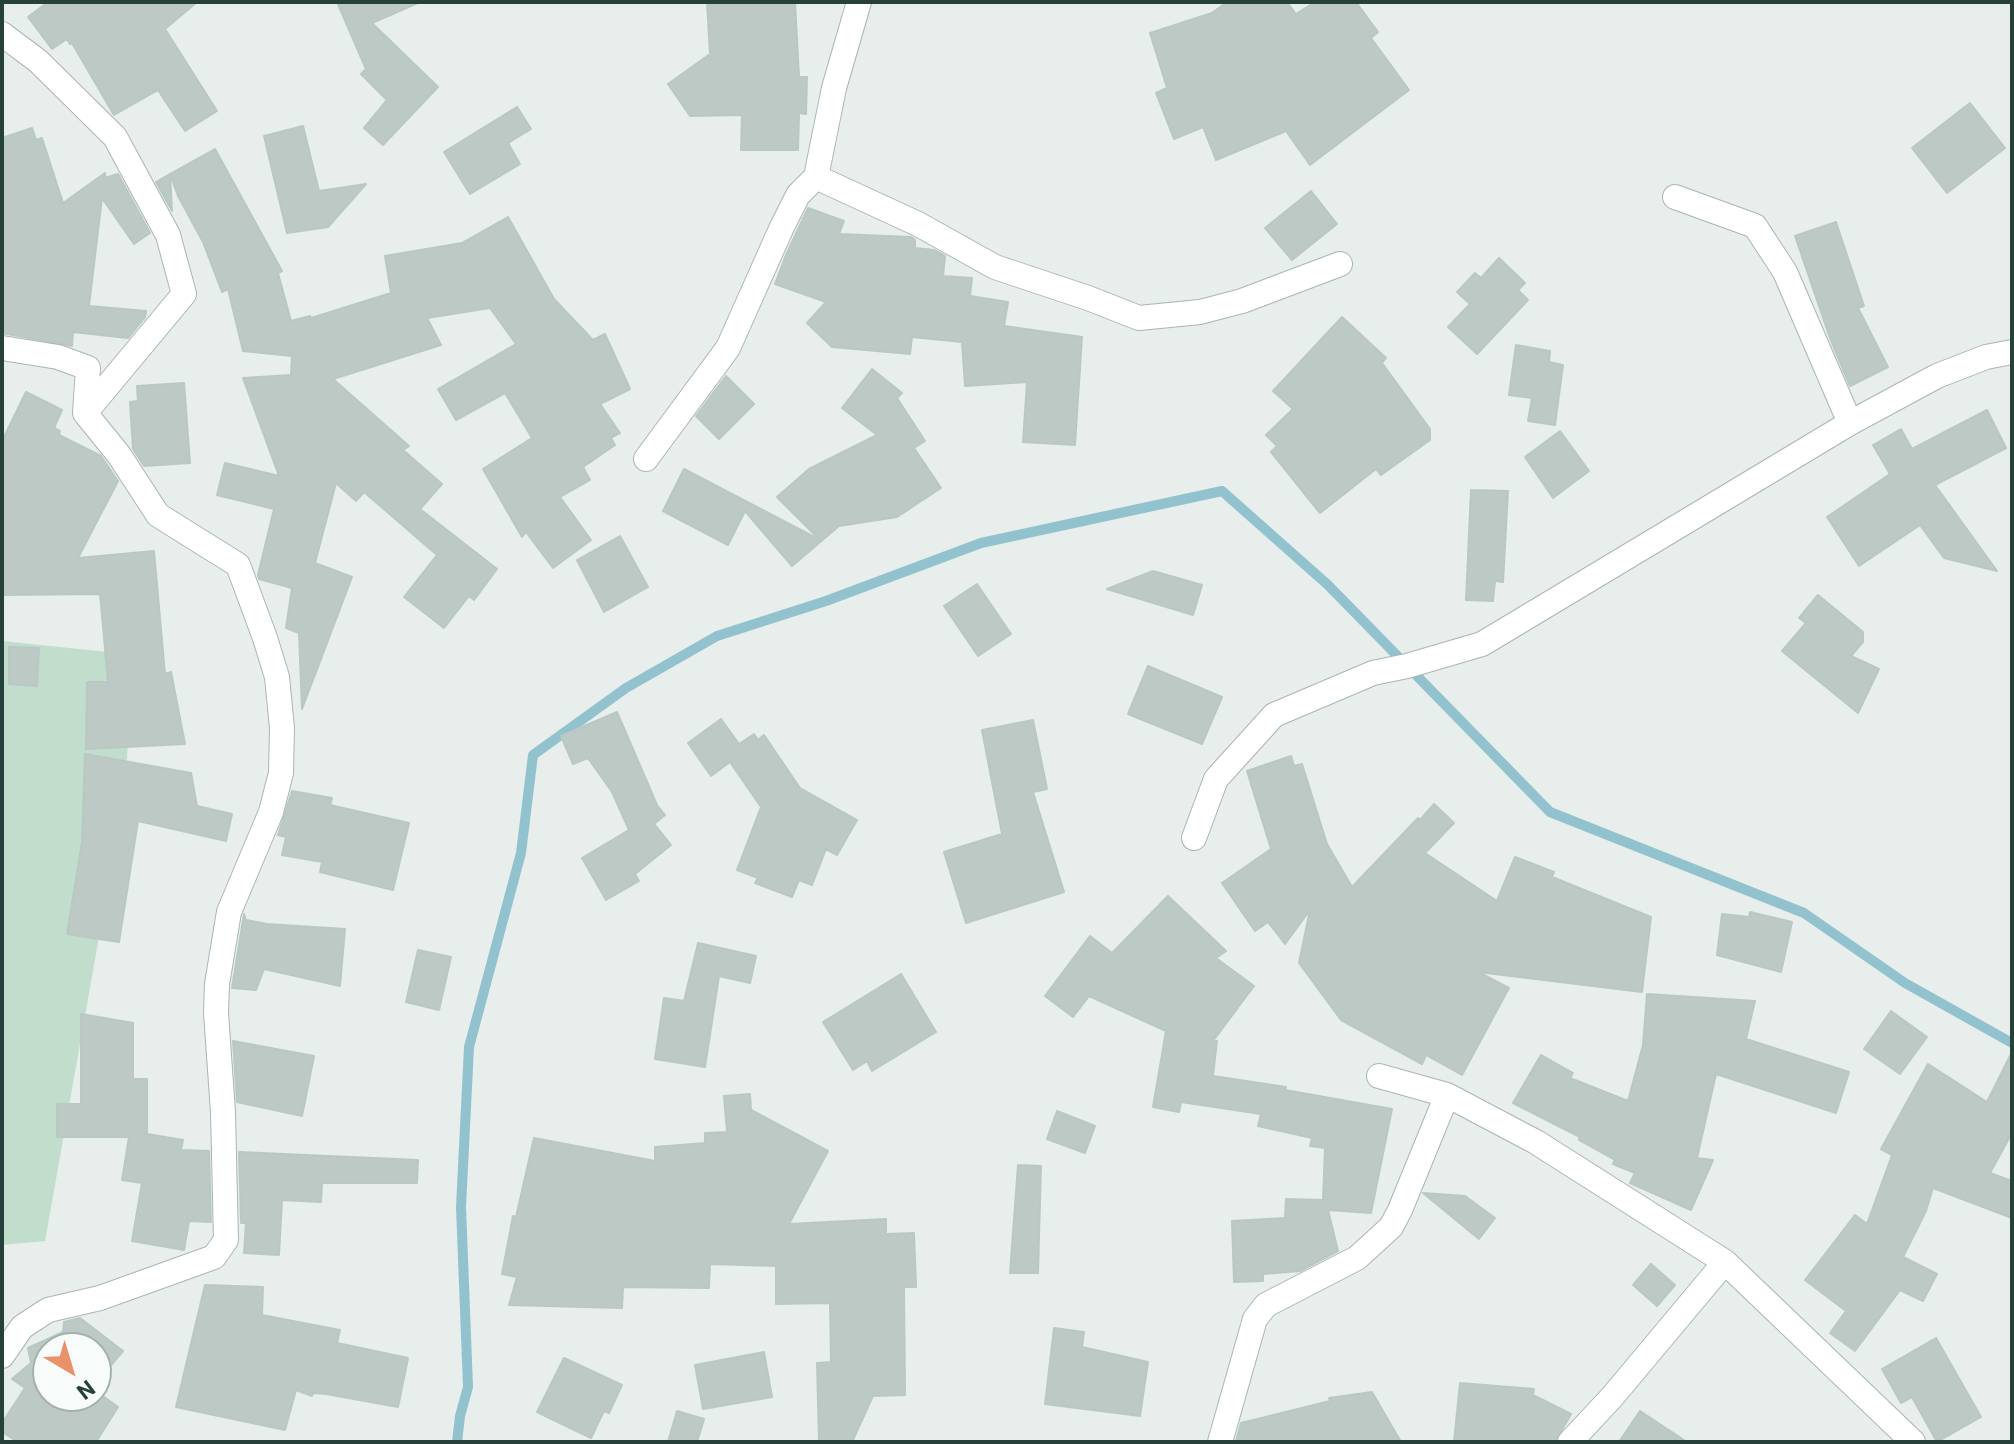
<!DOCTYPE html>
<html>
<head>
<meta charset="utf-8">
<style>
	body { margin:0 }
	#map { position:relative; width:2014px; height:1444px; overflow:hidden; background:#e7eeeb; font-family:Roboto,sans-serif }
	canvas { display:block }
	.frame { position:absolute; inset:0; border:4px solid #26403a; pointer-events:none }
	.north { position:absolute; left:32px; top:1332px; width:80px; height:80px; box-sizing:border-box; background:#f7fbf9; border:2px solid #a3b0ad; border-radius:50%; rotate:142deg; font-size:22px; font-weight:700; line-height:32px; text-align:center; color:#26403a }
	.north::after { content:''; display:block; margin:auto; width:28px; height:36px; background:#e9916a; clip-path:polygon(50% 0,100% 100%,50% 72%,0 100%) }
</style>
</head>
<body>
<div id="map">
<canvas width="2014" height="1444"></canvas>
<div class="frame"></div>
<div class="north">N</div>
</div>
<script>
const ctx = document.querySelector('canvas').getContext('2d');
ctx.lineJoin = 'round';
function fill(path, color) {
  ctx.fillStyle = color;
  ctx.fill(path, 'evenodd');
}
function poly(rows) {
  const path = new Path2D();
  for (const r of rows) {
    path.moveTo(r[0], r[1]);
    for (let i = 2; i < r.length; i += 2) path.lineTo(r[i], r[i + 1]);
  }
  return path;
}
function trace(path, color, width, dash) {
  ctx.strokeStyle = color;
  ctx.lineWidth = width;
  ctx.lineCap = dash ? 'butt' : 'round';
  ctx.setLineDash(dash || []);
  ctx.stroke(path);
}
const green = poly([
	[2,641,136,655,123,802,45,1241,2,1245]
]);
const stream = poly([
	[457,1442,460,1416,468,1387,461,1207,469,1047,521,853,533,755,626,688,717,636,826,601,981,543,1222,491,1328,585,1550,812,1804,913,1905,983,2012,1043]
]);
const building = poly([
	[48,2,197,2,165,29,217,111,185,131,158,90,114,115,72,43,70,44,67,39,52,49,28,17,48,2],
	[337,2,420,2,372,23,438,87,383,145,364,128,387,100,361,74,366,69,337,2],
	[707,2,795,2,799,77,807,77,806,114,799,113,798,150,741,150,742,115,690,116,668,84,710,54,707,2],
	[1227,2,1287,2,1296,14,1315,2,1356,2,1378,32,1371,38,1409,90,1310,165,1286,131,1216,160,1203,127,1174,139,1156,93,1167,88,1150,33,1212,13,1227,2],
	[1970,103,2005,148,1947,193,1912,148,1970,103],
	[517,107,531,129,508,143,520,164,470,194,444,152,517,107],
	[303,126,319,191,366,184,328,227,287,233,264,136,303,126],
	[32,128,36,140,42,138,63,203,105,173,105,178,118,174,150,233,134,244,102,198,89,306,146,311,145,317,128,338,73,332,72,346,2,333,2,138,32,128],
	[215,149,282,271,278,273,291,321,310,316,311,318,391,293,385,256,462,243,508,217,554,299,593,340,605,334,630,389,600,404,620,433,611,438,615,445,583,467,590,480,560,497,591,540,553,568,526,532,522,537,483,469,532,438,505,393,456,420,438,389,516,344,490,308,427,318,441,345,333,379,409,446,403,450,442,484,420,509,497,569,474,600,469,596,444,628,404,597,437,555,364,492,356,501,336,483,315,563,352,577,302,709,299,633,286,628,292,588,259,579,258,575,274,509,217,495,225,463,279,476,243,378,291,375,292,356,243,351,228,289,222,292,203,242,178,196,170,174,215,149],
	[170,174,172,211,156,182,170,174],
	[1311,191,1337,224,1292,260,1265,228,1311,191],
	[808,208,844,221,839,234,911,237,915,240,915,248,934,250,945,256,943,276,972,278,970,296,1008,302,1004,326,1082,337,1075,445,1023,442,1027,382,965,386,962,342,912,337,910,354,832,347,807,323,826,302,775,284,786,255,808,208],
	[1836,222,1864,306,1858,308,1888,367,1850,386,1830,338,1795,236,1836,222],
	[1499,258,1525,283,1518,290,1528,300,1477,354,1448,327,1470,304,1457,292,1475,273,1481,278,1499,258],
	[1342,317,1386,358,1382,363,1430,429,1430,440,1381,475,1376,469,1320,513,1271,452,1277,446,1266,435,1293,409,1273,391,1342,317],
	[1516,345,1550,351,1549,362,1563,365,1555,425,1528,421,1532,398,1509,395,1516,345],
	[872,369,902,393,897,398,925,441,914,448,941,488,897,517,839,526,792,566,745,511,728,545,663,511,684,469,820,540,777,497,809,469,877,435,842,408,872,369],
	[726,376,754,404,719,439,696,416,726,376],
	[184,383,190,463,144,466,133,449,130,402,138,401,137,386,184,383],
	[26,392,62,410,54,428,60,431,59,435,101,456,118,481,78,558,154,551,165,674,171,672,185,744,86,749,87,682,108,682,100,594,2,595,2,441,26,392],
	[1987,410,2006,448,1935,485,1997,571,1944,558,1920,525,1859,566,1827,517,1890,474,1873,445,1901,429,1912,449,1987,410],
	[1560,431,1589,471,1553,498,1525,457,1560,431],
	[1471,490,1508,491,1503,582,1495,581,1493,601,1466,600,1471,490],
	[620,536,648,587,604,612,577,560,620,536],
	[1153,571,1202,585,1193,615,1107,589,1153,571],
	[977,584,1011,634,978,656,944,606,977,584],
	[1818,595,1863,632,1863,642,1851,656,1879,669,1858,713,1782,651,1806,623,1799,618,1818,595],
	[9,647,39,648,37,686,9,684,9,647],
	[1148,666,1222,697,1202,744,1128,714,1148,666],
	[617,712,657,805,665,815,654,824,671,845,635,874,639,881,606,900,582,858,629,830,612,792,588,758,573,764,561,736,617,712],
	[721,719,739,744,754,734,758,740,764,735,800,788,857,820,837,855,826,849,812,885,799,880,792,897,755,883,758,878,737,870,761,807,730,762,711,776,688,743,721,719],
	[1033,720,1047,789,1033,792,1064,892,966,923,944,852,1002,834,982,730,1033,720],
	[85,754,191,773,197,806,232,814,226,841,138,821,119,942,67,934,82,843,85,754],
	[1291,756,1294,766,1302,764,1327,844,1352,887,1418,818,1420,820,1434,804,1454,823,1425,853,1497,901,1515,857,1554,872,1552,877,1651,917,1642,992,1478,972,1509,988,1462,1075,1426,1055,1422,1064,1341,1020,1299,963,1310,910,1285,944,1268,922,1255,931,1222,883,1271,849,1247,771,1291,756],
	[292,791,332,798,330,805,409,823,393,890,320,872,322,862,282,855,286,837,278,835,292,791],
	[1168,896,1226,951,1216,958,1254,986,1213,1041,1217,1041,1213,1076,1286,1087,1285,1090,1392,1109,1371,1213,1328,1210,1338,1251,1300,1271,1263,1274,1263,1281,1234,1282,1232,1221,1285,1218,1286,1199,1323,1200,1325,1148,1310,1146,1312,1138,1258,1126,1261,1114,1181,1102,1179,1112,1153,1107,1166,1031,1089,996,1073,1017,1045,996,1090,936,1112,953,1168,896],
	[1750,912,1792,922,1781,972,1717,955,1722,914,1749,917,1750,912],
	[244,914,246,920,267,924,345,929,340,986,264,969,256,990,232,988,244,914],
	[698,943,756,956,750,983,719,976,705,1067,655,1059,664,998,684,1001,698,943],
	[418,950,451,957,439,1010,406,1002,418,950],
	[901,974,936,1032,872,1071,867,1061,853,1070,823,1022,901,974],
	[1647,994,1755,1001,1746,1039,1849,1072,1836,1113,1716,1074,1697,1158,1713,1160,1691,1210,1630,1183,1635,1173,1613,1164,1615,1160,1579,1140,1580,1137,1513,1103,1541,1055,1573,1073,1570,1078,1628,1101,1643,1045,1647,994],
	[1891,1011,1927,1037,1900,1074,1864,1049,1891,1011],
	[81,1014,133,1023,133,1079,147,1079,147,1134,183,1140,181,1150,209,1151,211,1222,189,1221,184,1250,132,1241,142,1183,122,1180,129,1137,57,1137,57,1104,81,1104,81,1014],
	[233,1041,314,1056,302,1116,237,1102,233,1041],
	[2012,1052,2012,1133,1990,1173,2012,1181,2012,1218,1933,1188,1926,1211,1903,1257,1937,1274,1923,1301,1900,1290,1855,1351,1830,1333,1846,1311,1805,1280,1855,1215,1867,1224,1892,1155,1881,1149,1928,1064,1987,1102,2012,1052],
	[750,1094,751,1110,828,1151,789,1224,886,1219,886,1234,914,1233,916,1287,904,1287,905,1395,873,1396,852,1442,819,1442,817,1363,831,1362,830,1303,776,1304,776,1266,710,1264,709,1288,623,1287,622,1308,509,1305,517,1277,502,1274,513,1216,516,1217,534,1138,655,1161,655,1147,705,1143,705,1133,727,1132,724,1096,750,1094],
	[1057,1111,1095,1126,1085,1153,1047,1139,1057,1111],
	[239,1152,418,1160,417,1183,322,1183,321,1202,282,1200,279,1255,244,1253,246,1223,241,1223,239,1152],
	[1018,1165,1041,1166,1038,1273,1010,1273,1018,1165],
	[1423,1193,1465,1196,1495,1218,1479,1239,1423,1193],
	[1651,1264,1675,1285,1657,1306,1633,1285,1651,1264],
	[205,1285,263,1287,262,1315,340,1330,337,1343,408,1358,398,1407,326,1394,313,1393,312,1396,296,1390,285,1430,176,1407,205,1285],
	[80,1318,123,1351,96,1383,96,1348,48,1348,48,1396,96,1396,96,1391,118,1407,96,1442,18,1442,2,1432,2,1423,25,1388,12,1379,31,1363,28,1348,63,1332,64,1322,80,1318],
	[1054,1328,1084,1332,1082,1347,1148,1362,1140,1416,1045,1404,1054,1328],
	[1936,1338,1981,1417,1937,1442,1912,1397,1901,1403,1882,1369,1936,1338],
	[764,1352,772,1397,703,1409,695,1365,764,1352],
	[564,1358,622,1385,609,1413,604,1411,591,1438,537,1412,564,1358],
	[1460,1383,1534,1389,1533,1395,1571,1414,1555,1442,1454,1442,1460,1383],
	[1372,1392,1401,1442,1236,1442,1241,1423,1330,1401,1329,1398,1372,1392],
	[677,1411,704,1419,697,1442,668,1442,677,1411],
	[1640,1411,1687,1442,1619,1442,1640,1411]
]);
const minor = poly([
	[2,34,38,61,115,137,168,235,184,294,85,413,119,455,158,515,238,565,265,638,277,677,282,728,281,773,271,812,229,912,217,984,216,1013,223,1112,226,1240,214,1257,100,1298,48,1310,22,1327,2,1356],
	[816,177,834,88,859,2],
	[1675,197,1755,226,1785,272,1850,423],
	[2,348,58,357,88,368,85,413],
	[646,459,728,348,781,229,798,195,816,177,918,224,995,267,1088,298,1139,318,1200,312,1242,301,1340,264],
	[1194,838,1216,779,1274,715,1373,673,1407,666,1482,644,1850,423,1937,376,1986,357,2012,352],
	[1379,1076,1447,1095,1536,1142,1725,1262,1913,1442],
	[1220,1442,1255,1319,1266,1305,1357,1258,1391,1227,1400,1210,1447,1095],
	[1570,1442,1612,1397,1725,1262]
]);
fill(green, '#c1ddcb');
trace(stream, '#93c2cf', 10);
fill(building, '#bcc9c5');
trace(building, '#b9c8c3', 2);
trace(minor, '#a9b6b2', 26);
trace(minor, '#fff', 24);
</script>
</body>
</html>
